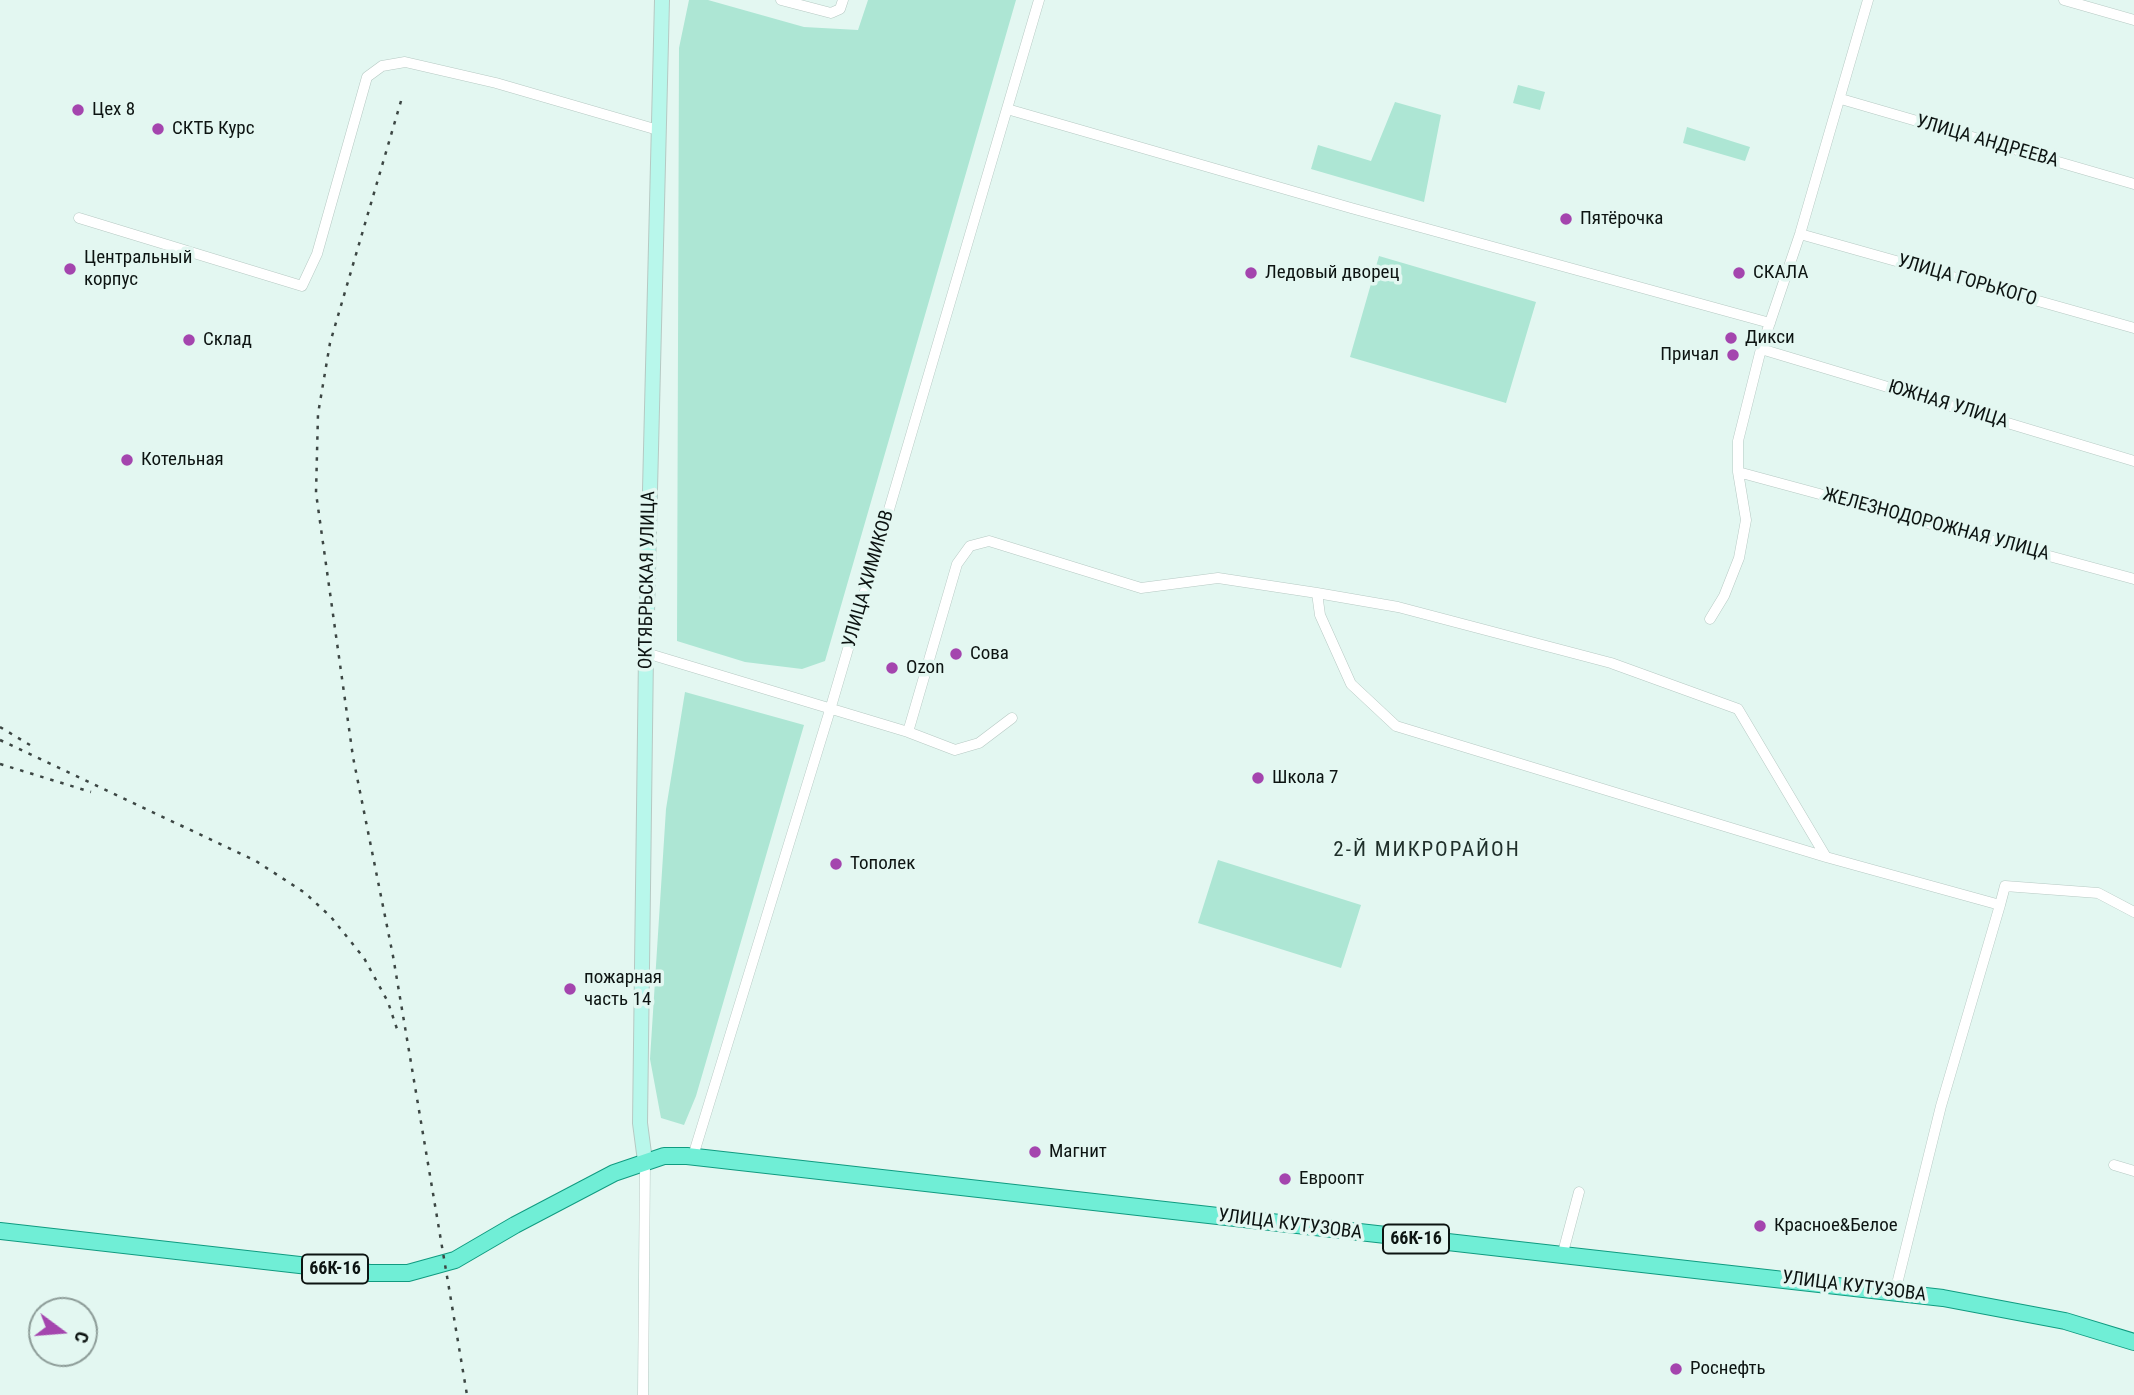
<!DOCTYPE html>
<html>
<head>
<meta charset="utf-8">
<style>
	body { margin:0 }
	#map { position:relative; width:2134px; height:1395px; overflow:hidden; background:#e3f7f1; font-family:"Roboto Condensed",sans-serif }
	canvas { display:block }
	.north { position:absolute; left:28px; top:1297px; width:70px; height:70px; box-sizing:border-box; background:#e3f7f1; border:2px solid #8d9c98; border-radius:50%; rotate:106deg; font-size:19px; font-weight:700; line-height:28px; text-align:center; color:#0d1412 }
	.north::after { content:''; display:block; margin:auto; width:24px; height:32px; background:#a445ae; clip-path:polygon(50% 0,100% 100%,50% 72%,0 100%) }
</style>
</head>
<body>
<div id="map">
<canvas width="2134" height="1395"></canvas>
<div class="north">С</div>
</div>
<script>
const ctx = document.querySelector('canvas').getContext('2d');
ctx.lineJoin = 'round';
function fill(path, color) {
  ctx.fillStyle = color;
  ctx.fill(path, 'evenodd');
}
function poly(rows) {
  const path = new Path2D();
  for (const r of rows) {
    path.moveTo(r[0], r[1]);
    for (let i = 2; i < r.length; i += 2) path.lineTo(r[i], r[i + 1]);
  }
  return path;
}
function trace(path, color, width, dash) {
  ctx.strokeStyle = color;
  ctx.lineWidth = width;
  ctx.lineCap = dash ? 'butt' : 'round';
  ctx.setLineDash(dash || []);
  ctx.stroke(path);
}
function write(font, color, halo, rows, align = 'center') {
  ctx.font = font + ' "Roboto Condensed",sans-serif';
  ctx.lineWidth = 7;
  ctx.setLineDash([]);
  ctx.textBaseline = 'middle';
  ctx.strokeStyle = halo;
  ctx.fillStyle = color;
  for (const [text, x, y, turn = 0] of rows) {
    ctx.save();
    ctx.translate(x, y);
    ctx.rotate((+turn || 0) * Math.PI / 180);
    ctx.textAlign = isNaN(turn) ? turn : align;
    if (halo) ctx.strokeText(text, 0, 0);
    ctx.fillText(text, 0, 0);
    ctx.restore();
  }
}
const green = poly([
	[689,0,708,0,804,27,858,30,868,0,1016,0,825,661,802,669,745,662,677,641,679,48],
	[1518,85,1545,92,1540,110,1513,103],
	[1395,102,1441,115,1424,202,1311,169,1318,145,1371,161],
	[1687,127,1750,147,1745,161,1683,143],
	[1379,256,1536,302,1506,403,1350,357],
	[685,692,804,725,696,1096,684,1125,661,1118,650,1059,666,809],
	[1218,860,1361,905,1341,968,1198,923]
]);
const minor = poly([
	[781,0,831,13,840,9,843,0],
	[2064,0,2134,20],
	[1841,99,2134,184],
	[1007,109,1351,208,1770,323],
	[79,218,302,286,317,254,367,77,382,66,405,62,496,83,658,130],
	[1800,234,2134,328],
	[1761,349,2134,461],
	[1738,472,2134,579],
	[1317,593,1320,615,1351,684,1396,726,1826,857,2000,905,1941,1106,1895,1292],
	[1710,619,1724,596,1739,558,1746,520,1738,472,1738,441,1761,349,1800,234,1868,0],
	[646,653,908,732,957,564,970,546,989,541,1141,588,1218,578,1317,593,1398,607,1611,663,1738,709,1826,857],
	[908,732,955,750,979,743,1012,718],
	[2000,905,2005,886,2098,893,2134,912],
	[693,1156,830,710,1039,0],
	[2114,1165,2134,1171],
	[1562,1256,1579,1192],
	[643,1395,645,1161]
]);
const secondary = poly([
	[645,1161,640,1123,646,653,662,0]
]);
const primary = poly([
	[0,1231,370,1273,408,1273,455,1260,515,1225,614,1173,664,1156,687,1156,1943,1298,2065,1321,2134,1342]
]);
const rail = poly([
	[401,101,330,343,318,414,316,493,353,757,393,956,467,1395],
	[0,727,30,745],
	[0,740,256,861,305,893,331,917,364,958,388,1002,398,1032],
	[0,764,91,792]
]);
const markers = [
	[78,110,7,"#a445ae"],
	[158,129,7,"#a445ae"],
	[1566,219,7,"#a445ae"],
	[70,269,7,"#a445ae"],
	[1251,273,7,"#a445ae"],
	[1739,273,7,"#a445ae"],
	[1731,338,7,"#a445ae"],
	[189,340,7,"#a445ae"],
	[1733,355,7,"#a445ae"],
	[127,460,7,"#a445ae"],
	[956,654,7,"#a445ae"],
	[892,668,7,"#a445ae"],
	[1258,778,7,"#a445ae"],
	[836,864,7,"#a445ae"],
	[570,989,7,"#a445ae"],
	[1035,1152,7,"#a445ae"],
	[1285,1179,7,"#a445ae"],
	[1760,1226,7,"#a445ae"],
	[1676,1369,7,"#a445ae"]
];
const shields = [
	[1416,1239,66],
	[335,1269,66]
];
const shieldNames = [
	["66К-16",1416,1239],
	["66К-16",335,1269]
];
const poiNames = [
	["Цех 8",92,110],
	["СКТБ Курс",172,129],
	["Пятёрочка",1580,219],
	["Центральный",84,258],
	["корпус",84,280],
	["Ледовый дворец",1265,273],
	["СКАЛА",1753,273],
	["Дикси",1745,338],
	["Склад",203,340],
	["Причал",1719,355,"right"],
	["Котельная",141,460],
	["Сова",970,654],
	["Ozon",906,668],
	["Школа 7",1272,778],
	["Тополек",850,864],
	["пожарная",584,978],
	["часть 14",584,1000],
	["Магнит",1049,1152],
	["Евроопт",1299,1179],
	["Красное&Белое",1774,1226],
	["Роснефть",1690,1369]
];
const streetNames = [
	["УЛИЦА АНДРЕЕВА",1987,142,16],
	["УЛИЦА ГОРЬКОГО",1967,281,16],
	["ЮЖНАЯ УЛИЦА",1948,405,17],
	["ЖЕЛЕЗНОДОРОЖНАЯ УЛИЦА",1936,525,15],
	["УЛИЦА ХИМИКОВ",869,579,-74],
	["ОКТЯБРЬСКАЯ УЛИЦА",648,580,-89],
	["УЛИЦА КУТУЗОВА",1290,1225,7],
	["УЛИЦА КУТУЗОВА",1854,1287,7]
];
const neighbourhoodNames = [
	["2-Й МИКРОРАЙОН",1427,851]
];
fill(green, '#ade6d4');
trace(minor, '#b6c9c3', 11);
trace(secondary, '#b6c9c3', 16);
trace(primary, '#109b80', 18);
trace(minor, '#fff', 10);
trace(secondary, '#b8f7eb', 14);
trace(primary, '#70eed6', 16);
trace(rail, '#3c4643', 2.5, [3.5, 7]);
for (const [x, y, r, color] of markers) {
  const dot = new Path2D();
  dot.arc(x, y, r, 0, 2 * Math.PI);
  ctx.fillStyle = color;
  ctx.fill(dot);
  trace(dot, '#e3f7f1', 2.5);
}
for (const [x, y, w] of shields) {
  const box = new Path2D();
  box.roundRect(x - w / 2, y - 14.5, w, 29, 5);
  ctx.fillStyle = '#e3f7f1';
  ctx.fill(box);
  trace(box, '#0d1412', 2);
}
write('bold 18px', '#0d1412', null, shieldNames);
write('19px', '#0d1412', '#e3f7f1', poiNames, 'left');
write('19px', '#0d1412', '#e3f7f1', streetNames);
ctx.letterSpacing = '2px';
write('21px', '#20302b', '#e3f7f1', neighbourhoodNames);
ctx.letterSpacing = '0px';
</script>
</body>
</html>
